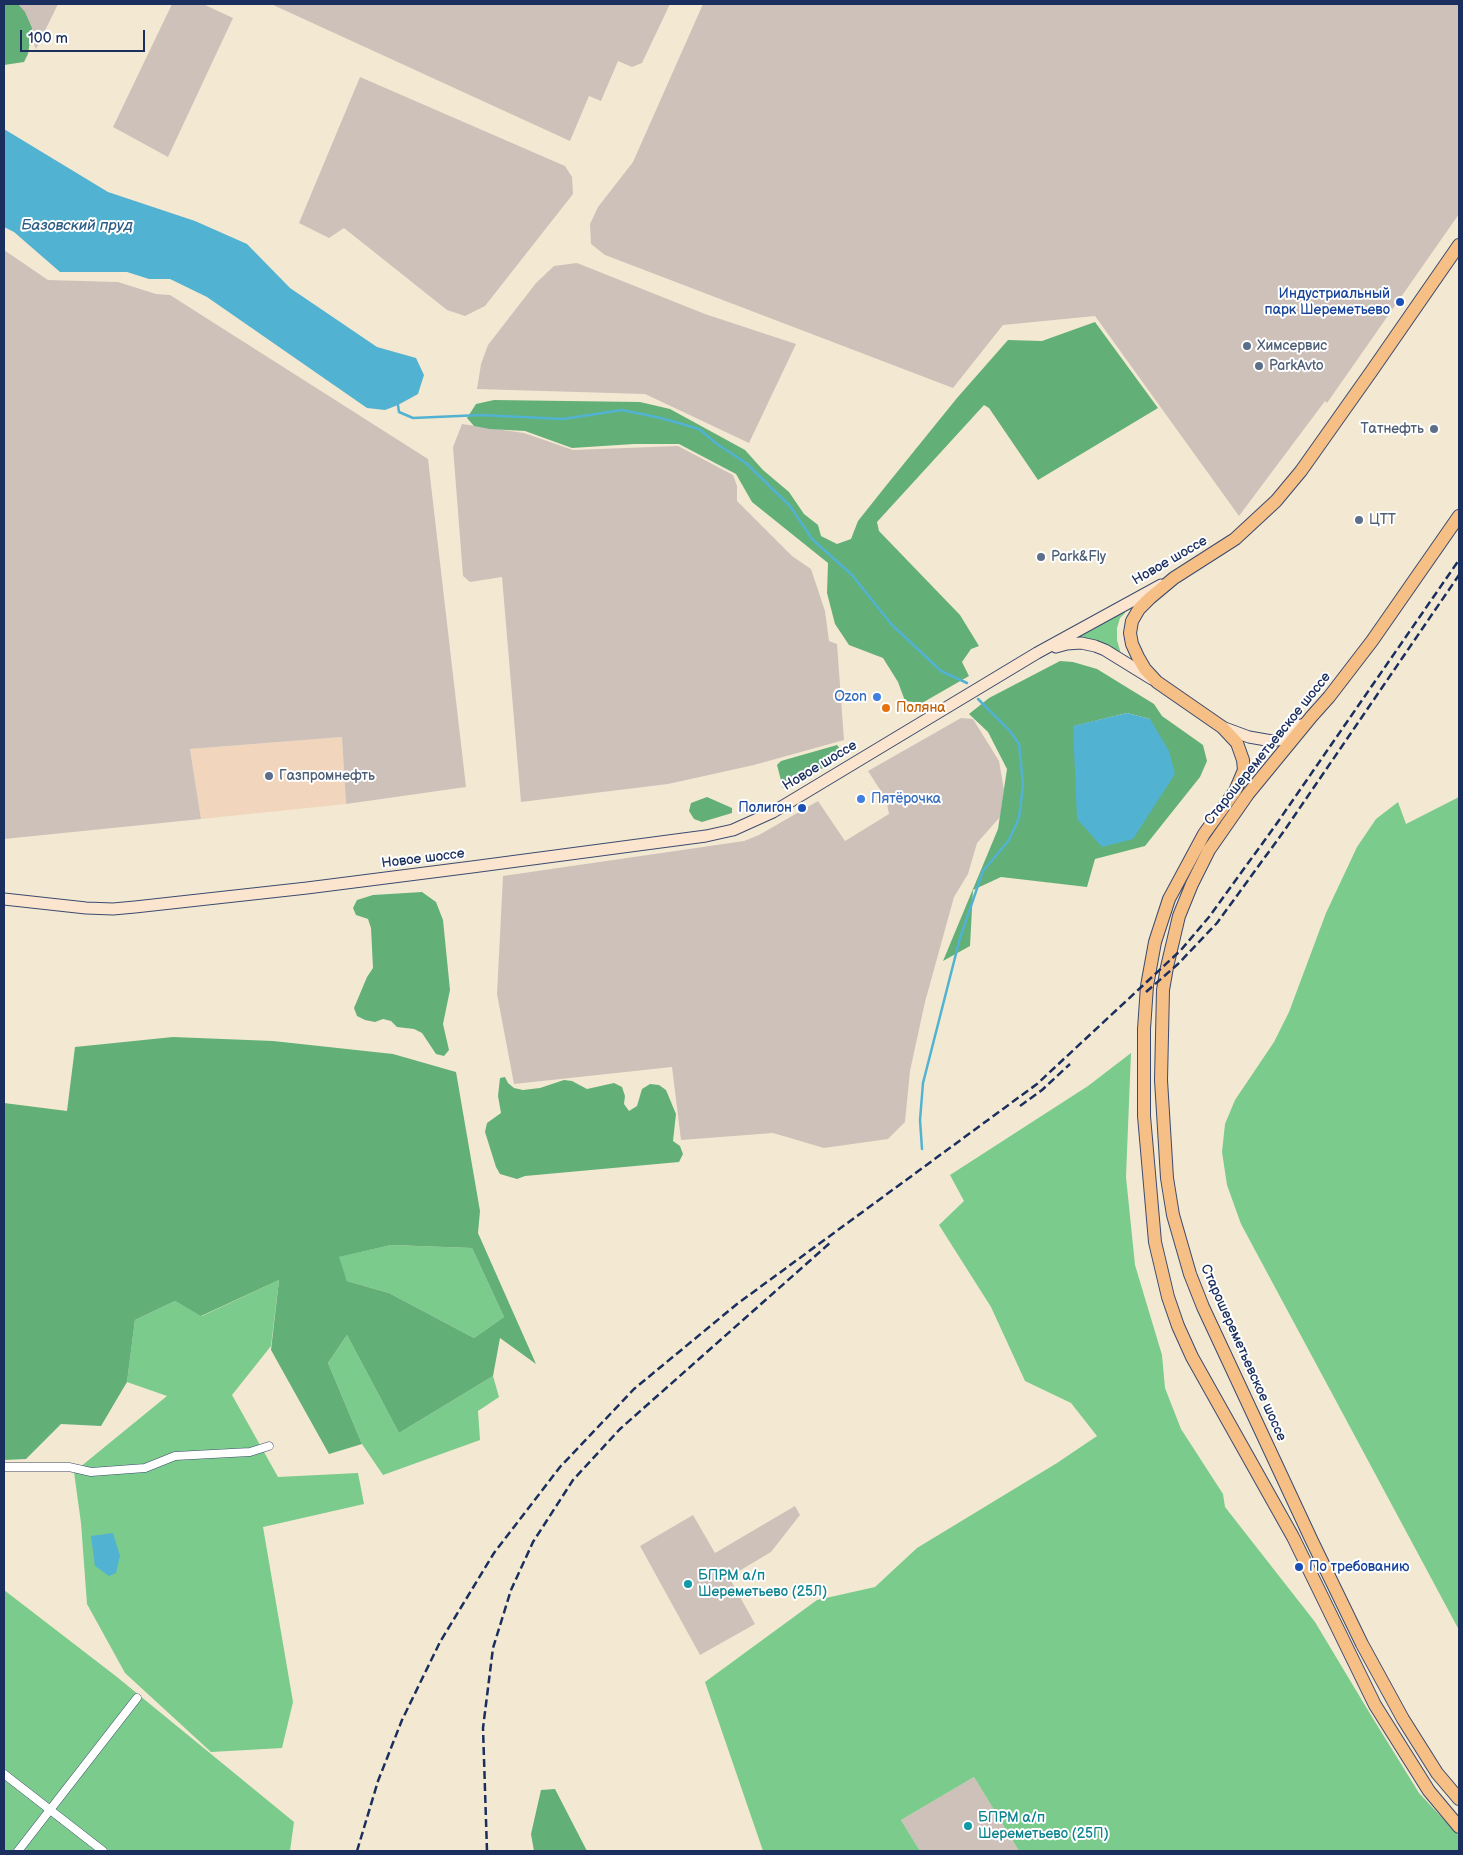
<!DOCTYPE html>
<html>
<head>
<meta charset="utf-8">
<style>
	body { margin:0 }
	#map { position:relative; width:1463px; height:1855px; overflow:hidden; background:#f3e9d2; font-family:"Balsamiq Sans",sans-serif }
	canvas { display:block }
	.frame { position:absolute; inset:0; border:5px solid #1b2f5e; pointer-events:none }
	.scale { position:absolute; left:20px; top:30px; width:125px; height:22px; box-sizing:border-box; border:2px solid #1b2f5e; border-top:0; padding-left:6px; font-size:15px; line-height:18px; white-space:nowrap; color:#1b2f5e; -webkit-text-stroke:4px #fff; paint-order:stroke }
</style>
</head>
<body>
<div id="map">
<canvas width="1463" height="1855"></canvas>
<div class="frame"></div>
<div class="scale">100 m</div>
</div>
<script>
const ctx = document.querySelector('canvas').getContext('2d');
ctx.lineJoin = 'round';
function fill(path, color) {
  ctx.fillStyle = color;
  ctx.fill(path, 'evenodd');
}
function poly(rows) {
  const path = new Path2D();
  for (const r of rows) {
    path.moveTo(r[0], r[1]);
    for (let i = 2; i < r.length; i += 2) path.lineTo(r[i], r[i + 1]);
  }
  return path;
}
function trace(path, color, width, dash) {
  ctx.strokeStyle = color;
  ctx.lineWidth = width;
  ctx.lineCap = dash ? 'butt' : 'round';
  ctx.setLineDash(dash || []);
  ctx.stroke(path);
}
function write(font, color, halo, rows, align = 'center') {
  ctx.font = font + ' "Balsamiq Sans",sans-serif';
  ctx.lineWidth = 4;
  ctx.setLineDash([]);
  ctx.textBaseline = 'middle';
  ctx.strokeStyle = halo;
  ctx.fillStyle = color;
  for (const [text, x, y, turn = 0] of rows) {
    ctx.save();
    ctx.translate(x, y);
    ctx.rotate((+turn || 0) * Math.PI / 180);
    ctx.textAlign = isNaN(turn) ? turn : align;
    if (halo) ctx.strokeText(text, 0, 0);
    ctx.fillText(text, 0, 0);
    ctx.restore();
  }
}
const built = poly([
	[342,737,346,804,201,819,190,749]
]);
const industrial = poly([
	[16,4,58,4,36,49],
	[172,4,203,4,233,18,168,157,113,127],
	[271,4,670,4,642,63,632,67,618,61,601,101,589,96,570,141],
	[703,4,1459,4,1459,214,1327,403,1325,401,1239,516,1095,316,1003,325,953,388,605,255,591,244,590,224,598,207,633,162],
	[360,77,565,166,572,177,573,194,485,306,465,316,447,310,344,228,329,238,299,223],
	[4,250,48,280,118,282,156,294,170,295,428,459,466,787,346,804,342,737,190,749,201,819,4,839],
	[577,263,705,314,796,344,749,443,645,394,477,389,481,364,488,345,536,283,554,266],
	[462,424,524,433,573,450,678,446,733,475,737,486,737,501,792,556,811,569,825,611,829,641,837,644,844,740,754,765,668,784,521,802,502,577,470,582,463,576,453,447],
	[961,718,973,719,999,761,1004,790,1000,817,977,843,968,874,954,897,925,1002,910,1071,905,1122,888,1139,824,1148,773,1133,681,1140,672,1067,514,1084,497,994,503,876,744,841,759,835,818,801,845,841,889,814,886,799,868,771],
	[795,1506,800,1515,771,1552,729,1577,755,1624,700,1655,640,1546,693,1515,715,1553],
	[974,1777,1019,1851,920,1851,901,1820]
]);
const green = poly([
	[1125,610,1125,613,1120,618,1117,628,1117,640,1121,654,1098,642,1078,637],
	[1459,797,1459,1630,1241,1224,1227,1185,1222,1152,1225,1124,1235,1100,1274,1042,1289,1012,1326,913,1357,847,1376,819,1398,802,1406,824],
	[1131,1053,1126,1177,1135,1265,1162,1355,1165,1388,1181,1429,1223,1494,1225,1507,1315,1622,1369,1712,1419,1793,1459,1836,1459,1851,1019,1851,974,1777,901,1820,920,1851,763,1851,705,1682,817,1600,875,1587,917,1548,1057,1463,1097,1436,1071,1403,1025,1381,991,1307,939,1225,964,1201,950,1175,1088,1086],
	[391,1245,472,1248,504,1317,474,1338,389,1293,347,1281,338,1257],
	[279,1280,271,1346,232,1395,278,1477,358,1473,364,1504,263,1527,293,1702,282,1748,211,1752,125,1673,87,1604,81,1523,74,1472,167,1396,127,1382,135,1320,175,1301,202,1316],
	[347,1335,399,1433,493,1376,499,1397,478,1411,480,1440,383,1475,362,1444,328,1363],
	[4,1590,117,1677,294,1822,290,1851,4,1851]
]);
const forest = poly([
	[4,4,18,4,25,12,32,28,28,54,24,62,4,65],
	[1095,322,1158,408,1038,480,989,408,984,405,877,522,879,531,960,615,979,646,971,649,962,662,969,676,922,703,905,701,898,682,883,658,849,645,835,624,827,593,828,563,752,502,736,474,679,444,634,444,572,448,525,431,490,429,474,426,467,418,476,404,494,400,640,402,670,409,745,450,763,470,789,492,804,514,818,525,821,536,837,544,851,539,858,521,885,487,957,398,1008,340,1042,341],
	[1060,661,1073,662,1097,669,1154,704,1162,716,1203,745,1207,761,1200,777,1145,846,1095,859,1087,887,1001,877,973,890,970,946,943,961,998,829,1007,769,988,732,969,714,989,698],
	[1127,713,1150,719,1074,726],
	[837,745,842,751,840,758,789,788,783,788,777,765,781,761],
	[707,797,732,808,732,813,702,822,694,819,689,811,691,803],
	[422,892,436,902,443,920,450,990,443,1024,449,1050,444,1056,436,1054,422,1033,414,1029,397,1027,391,1021,383,1019,375,1022,365,1020,357,1016,354,1008,367,977,373,968,371,928,368,919,356,915,353,908,357,900,373,895],
	[173,1037,273,1041,393,1054,456,1072,480,1211,478,1233,536,1364,500,1338,493,1376,399,1433,347,1335,328,1363,362,1444,329,1454,271,1350,279,1280,201,1316,175,1301,135,1320,127,1382,101,1426,61,1424,26,1459,4,1460,4,1103,67,1111,75,1047],
	[391,1245,472,1248,504,1317,474,1338,389,1293,347,1281,339,1257],
	[505,1077,508,1083,514,1088,523,1090,540,1088,564,1080,572,1081,587,1089,614,1083,622,1087,625,1096,624,1104,629,1111,637,1106,642,1089,650,1084,659,1085,666,1090,676,1114,673,1141,680,1146,683,1154,679,1162,525,1176,517,1179,500,1174,496,1167,485,1132,487,1123,501,1113,498,1096,500,1078],
	[555,1789,587,1851,534,1851,531,1834,541,1790]
]);
const water = poly([
	[4,129,108,192,195,221,247,244,290,288,377,347,416,358,424,375,418,394,398,405,385,410,367,408,207,297,170,279,149,279,127,272,60,272,14,232,4,227],
	[1127,713,1150,719,1169,751,1175,774,1133,839,1102,847,1077,819,1073,726],
	[113,1533,120,1556,116,1573,109,1576,95,1566,91,1536]
]);
const stream = poly([
	[398,405,399,412,413,418,481,415,563,419,622,410,661,418,699,429,717,444,746,463,790,506,812,539,852,575,892,625,941,671,967,683],
	[922,1149,920,1120,923,1083,960,938,983,871,1009,840,1019,818,1023,785,1019,744,1010,731,978,699]
]);
const street = poly([
	[4,1467,69,1467,91,1472,145,1468,175,1456,250,1452,269,1446],
	[4,1774,103,1851],
	[18,1851,137,1698]
]);
const secondary = poly([
	[1056,647,1067,644,1081,643,1095,646,1105,650,1152,679],
	[1222,727,1249,737,1272,741,1282,739,1301,725],
	[4,899,86,908,113,909,135,907,307,888,472,867,706,836,733,830,773,812,1037,653,1161,585]
]);
const primary = poly([
	[1459,245,1371,372,1301,471,1276,501,1235,539,1174,578,1150,598,1139,609,1132,621,1130,633,1132,644,1138,657,1145,669,1157,682,1222,727,1237,743,1243,760,1244,770,1235,791,1204,834,1169,899,1155,942,1147,986,1144,1029,1144,1116,1155,1242,1168,1297,1178,1326,1192,1357,1293,1537,1375,1705,1429,1791,1459,1827],
	[1459,516,1372,641,1329,697,1312,716,1248,794,1209,850,1192,884,1179,916,1167,967,1163,990,1161,1080,1167,1178,1173,1215,1190,1274,1203,1307,1312,1541,1362,1644,1403,1719,1437,1773,1459,1799]
]);
const rail = poly([
	[1146,992,1178,964,1217,923,1284,831,1459,575],
	[1020,1106,1042,1090,1070,1064],
	[357,1851,378,1781,402,1720,440,1642,494,1553,560,1467,634,1389,737,1304,1037,1084,1181,950,1209,917,1275,826,1459,560],
	[487,1851,483,1728,493,1648,511,1590,533,1542,573,1480,620,1429,831,1242]
]);
const markers = [
	[1400,302,5,"#1a4fb4"],
	[1247,346,5,"#5c6f8a"],
	[1259,366,5,"#5c6f8a"],
	[1434,429,5,"#5c6f8a"],
	[1359,520,5,"#5c6f8a"],
	[1041,557,5,"#5c6f8a"],
	[877,697,5,"#3f7fe0"],
	[886,708,5,"#e8710a"],
	[269,776,5,"#5c6f8a"],
	[861,799,5,"#3f7fe0"],
	[802,808,5,"#1a4fb4"],
	[1299,1567,5,"#1a4fb4"],
	[688,1584,5,"#0f9aa8"],
	[968,1826,5,"#0f9aa8"]
];
const transitNames = [
	["Индустриальный",1390,294],
	["парк Шереметьево",1390,310],
	["Полигон",792,808],
	["По требованию",1309,1567,"left"]
];
const serviceNames = [
	["Химсервис",1257,346],
	["ParkAvto",1269,366],
	["Татнефть",1424,429,"right"],
	["ЦТТ",1369,520],
	["Park&Fly",1051,557],
	["Газпромнефть",279,776]
];
const streetNames = [
	["Новое шоссе",1170,561,-30],
	["Старошереметьевское шоссе",1268,749,-51],
	["Новое шоссе",820,766,-31],
	["Новое шоссе",423,859,-7],
	["Старошереметьевское шоссе",1243,1353,66]
];
const shopNames = [
	["Ozon",867,697],
	["Пятёрочка",871,799,"left"]
];
const foodNames = [
	["Поляна",896,708]
];
const cultureNames = [
	["БПРМ а/п",698,1576],
	["Шереметьево (25Л)",698,1592],
	["БПРМ а/п",978,1818],
	["Шереметьево (25П)",978,1834]
];
const waterNames = [
	["Базовский пруд",77,226]
];
fill(built, '#f1d5bd');
fill(industrial, '#cec1ba');
fill(green, '#7acb8c');
fill(forest, '#63af78');
fill(water, '#52b2d1');
trace(stream, '#52b2d1', 2.5);
trace(street, '#3b4b6f', 9);
trace(secondary, '#3b4b6f', 13);
trace(primary, '#3b4b6f', 14);
trace(street, '#fff', 8);
trace(secondary, '#fbe5cf', 11);
trace(primary, '#f5bf86', 12);
trace(rail, '#1b2f5e', 2.5, [8, 4]);
for (const [x, y, r, color] of markers) {
  const dot = new Path2D();
  dot.arc(x, y, r, 0, 2 * Math.PI);
  ctx.fillStyle = color;
  ctx.fill(dot);
  trace(dot, '#fff', 2);
}
write('14px', '#164399', '#fff', transitNames, 'right');
write('14px', '#4e5e75', '#fff', serviceNames, 'left');
write('14px', '#1b2f5e', '#fff', streetNames);
write('14px', '#366cbe', '#fff', shopNames, 'right');
write('14px', '#c56008', '#fff', foodNames, 'left');
write('14px', '#0d838f', '#fff', cultureNames, 'left');
write('italic 15px', '#2e5d86', '#fff', waterNames);
</script>
</body>
</html>
